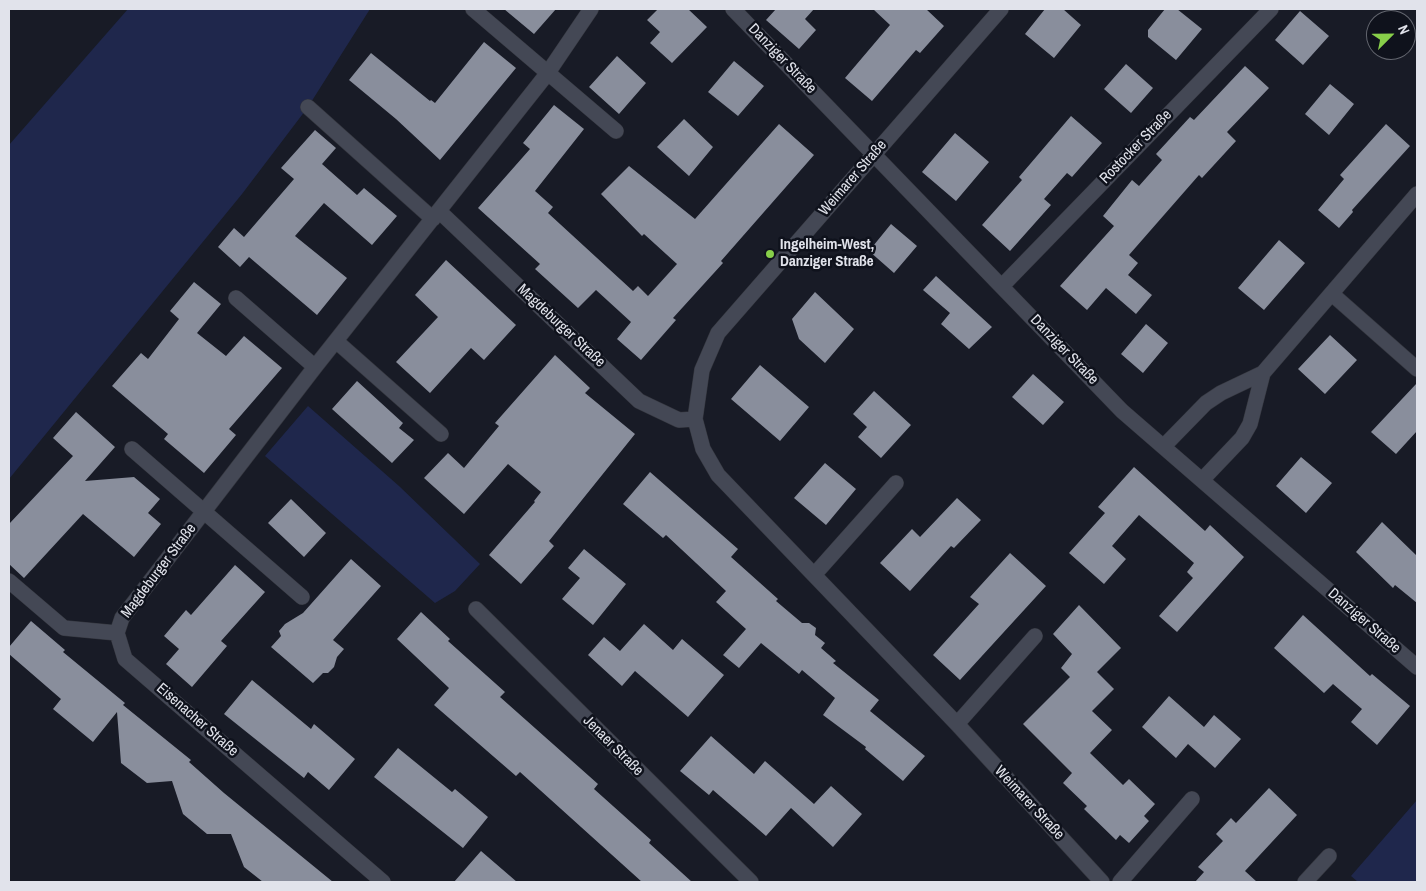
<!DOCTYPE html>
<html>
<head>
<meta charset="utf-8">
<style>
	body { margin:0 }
	#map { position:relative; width:1426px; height:891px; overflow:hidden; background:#181b26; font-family:"Archivo Narrow",sans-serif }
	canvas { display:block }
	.frame { position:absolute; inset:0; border:10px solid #e1e3eb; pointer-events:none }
	.north { position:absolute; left:1366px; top:10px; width:50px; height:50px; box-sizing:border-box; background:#0f121c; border:1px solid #63666f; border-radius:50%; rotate:67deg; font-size:14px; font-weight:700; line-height:20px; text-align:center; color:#e1e3eb }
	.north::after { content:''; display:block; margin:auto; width:18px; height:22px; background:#88cf4a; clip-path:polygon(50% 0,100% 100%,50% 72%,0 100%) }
</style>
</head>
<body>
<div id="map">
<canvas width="1426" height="891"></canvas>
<div class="frame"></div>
<div class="north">N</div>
</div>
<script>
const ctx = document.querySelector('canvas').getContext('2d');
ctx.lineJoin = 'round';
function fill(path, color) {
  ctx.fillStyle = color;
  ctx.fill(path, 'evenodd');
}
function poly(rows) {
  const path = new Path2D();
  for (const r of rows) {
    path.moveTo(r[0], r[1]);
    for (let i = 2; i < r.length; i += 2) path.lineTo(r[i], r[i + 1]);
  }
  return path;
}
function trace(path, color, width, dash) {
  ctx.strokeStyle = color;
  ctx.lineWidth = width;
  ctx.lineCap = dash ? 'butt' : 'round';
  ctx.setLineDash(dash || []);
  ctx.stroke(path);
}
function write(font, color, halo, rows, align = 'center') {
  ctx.font = font + ' "Archivo Narrow",sans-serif';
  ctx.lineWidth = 5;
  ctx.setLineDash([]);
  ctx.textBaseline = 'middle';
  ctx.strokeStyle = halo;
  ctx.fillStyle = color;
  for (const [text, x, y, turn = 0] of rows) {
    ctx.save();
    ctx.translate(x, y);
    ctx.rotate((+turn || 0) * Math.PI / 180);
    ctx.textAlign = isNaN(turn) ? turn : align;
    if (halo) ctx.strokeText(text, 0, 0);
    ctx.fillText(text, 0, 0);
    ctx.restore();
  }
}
const green = poly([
	[128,9,370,9,308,107,242,194,9,479,9,145],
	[308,406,399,486,480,564,455,591,435,603,265,456],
	[1417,800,1417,882,1358,882,1351,876]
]);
const building = poly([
	[504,9,556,9,534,34],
	[658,9,688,9,707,27,672,63,650,43,660,32,647,20],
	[776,9,814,9,805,19,816,30,799,49,766,20],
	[873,9,926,9,944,26,920,53,916,50,872,101,845,78,890,25],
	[1045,9,1063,9,1081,25,1054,58,1025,34],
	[1165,9,1177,9,1202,29,1176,60,1148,37,1148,30],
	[1300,11,1329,36,1303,65,1275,40],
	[484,42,516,68,440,160,396,119,349,80,371,53,430,101,431,100,435,103],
	[617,56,646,83,619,114,589,87],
	[734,61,764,86,738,116,708,92],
	[1126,64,1153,88,1131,113,1104,89],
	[1245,66,1269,88,1227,132,1236,141,1202,178,1199,175,1129,255,1138,263,1128,275,1152,295,1136,314,1106,288,1087,310,1060,286,1114,226,1103,216,1132,180,1139,186,1162,160,1156,154,1190,117,1194,120],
	[1330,84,1354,104,1329,135,1305,114],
	[554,105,584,129,535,191,553,207,548,213,633,291,638,286,648,296,677,264,644,234,642,236,601,194,629,166,695,219,779,124,814,155,721,261,723,263,673,318,676,320,641,360,617,339,631,322,596,290,578,308,535,269,540,264,478,208,530,149,523,143],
	[1071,116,1102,143,1072,177,1067,173,1044,199,1051,205,1010,251,982,225,1022,180,1019,177],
	[684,119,713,147,689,176,657,147],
	[1386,124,1410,146,1352,210,1353,212,1339,228,1318,210,1344,179,1340,175],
	[315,130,336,148,322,164,357,195,364,188,397,216,372,245,324,203,295,236,347,278,317,315,249,257,240,267,218,247,234,228,244,237,294,179,281,168],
	[955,133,989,162,956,201,922,172],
	[891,224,917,246,894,273,869,251],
	[1279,240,1305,263,1264,310,1238,288],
	[446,260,516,325,484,360,471,348,430,393,396,362,438,317,415,295],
	[936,276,992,327,969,349,941,324,950,313,923,290],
	[194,282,221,304,197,333,226,356,244,336,282,368,229,429,236,435,204,473,164,439,168,434,112,386,141,353,148,359,179,319,170,311],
	[815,292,854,329,825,363,799,339,792,319],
	[1146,324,1168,343,1143,373,1121,354],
	[1330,335,1357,360,1325,394,1298,369],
	[555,355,590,388,585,393,635,434,549,541,554,546,521,584,489,555,535,502,534,501,541,492,508,464,464,514,424,478,448,453,464,468,499,426,495,423],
	[760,365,809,407,780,441,731,399],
	[1033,374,1064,402,1043,425,1012,397],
	[357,381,403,423,399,428,414,440,392,463,332,409],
	[1417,383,1417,431,1396,454,1371,432],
	[874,391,911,425,881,458,858,437,867,427,853,414],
	[76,412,115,447,85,481,134,477,160,499,148,513,161,524,134,557,83,514,24,578,9,564,9,524,73,456,53,438],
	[1301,457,1332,483,1306,513,1276,486],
	[825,463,856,489,826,525,794,498],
	[1134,467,1205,531,1210,525,1244,557,1177,632,1159,616,1193,578,1187,572,1194,563,1139,515,1112,546,1126,559,1104,584,1069,553,1105,513,1098,507],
	[650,472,738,549,731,557,778,599,776,601,802,623,809,623,816,628,815,635,825,643,821,648,836,661,833,663,879,700,870,711,925,756,903,781,865,749,866,747,823,715,835,698,802,670,799,674,761,643,739,668,723,655,746,629,716,602,726,591,666,535,663,538,623,504],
	[957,498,981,520,954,548,951,546,910,591,880,563,912,529,920,537],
	[291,499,326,533,304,557,268,523],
	[1382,522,1417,556,1417,603,1395,585,1393,588,1356,552],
	[584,549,626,584,593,625,562,599,580,578,568,568],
	[1010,553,1046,586,960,680,933,655,979,604,970,597],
	[351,559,381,586,333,640,344,649,337,657,334,667,328,673,323,673,313,683,271,647,281,636,279,631,285,624,303,613],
	[235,565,265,592,221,641,227,646,192,687,166,664,179,649,164,636,186,610,191,615],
	[1079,605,1121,648,1097,672,1114,689,1092,711,1112,730,1090,753,1123,785,1129,779,1155,804,1144,816,1149,821,1129,843,1120,835,1116,840,1084,809,1087,806,1063,783,1072,773,1023,724,1070,677,1061,668,1072,654,1053,634],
	[421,612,450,639,448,641,505,692,500,697,598,784,594,789,651,840,649,843,692,882,642,882,520,772,516,776,434,705,449,688,397,639],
	[1303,615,1370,676,1372,674,1410,706,1377,745,1351,722,1362,709,1333,684,1324,693,1274,648],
	[31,621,65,650,63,652,125,703,123,705,191,760,189,762,224,793,333,882,263,882,244,867,231,834,207,834,183,814,172,781,147,783,121,763,117,712,93,742,53,709,61,699,9,654,9,647],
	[644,624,673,650,682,639,724,675,688,717,635,671,622,686,588,655,604,637,620,651],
	[252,680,311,729,314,724,355,759,329,790,308,772,304,778,224,714],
	[1169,696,1204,727,1214,715,1241,739,1215,768,1188,744,1176,758,1142,727],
	[711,736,754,774,765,761,814,804,831,786,862,814,833,847,791,808,766,836,713,790,709,795,680,771],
	[398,748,452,792,455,789,488,817,463,848,374,777],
	[1269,788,1297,815,1245,871,1257,882,1195,882,1204,872,1198,867,1223,841,1216,834,1231,818,1236,823],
	[481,851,517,882,454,882]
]);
const minor = poly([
	[473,9,616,131],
	[733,9,1122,411,1417,667],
	[1001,9,718,333,702,370,695,419,703,449,718,475,957,724,1102,882],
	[308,107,433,219],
	[439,211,639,401,679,420,695,419],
	[1002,286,1271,9],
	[1332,294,1417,369],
	[236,298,315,367],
	[336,341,441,434],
	[1164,446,1206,403,1221,393,1263,373,1417,194],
	[132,449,302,597],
	[1202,480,1242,438,1250,424,1263,373],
	[814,575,896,483],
	[9,581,64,628,117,633],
	[476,609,751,882],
	[117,633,122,618,315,367,547,74,591,9],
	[117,633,125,659,383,882],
	[957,724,1035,636],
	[1120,882,1192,799],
	[1305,882,1329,856]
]);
const markers = [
	[770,254,5,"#88cf4a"]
];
const streetNames = [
	["Danziger Straße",782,59,46],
	["Rostocker Straße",1136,147,-46],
	["Weimarer Straße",853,178,-49],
	["Magdeburger Straße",561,326,43],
	["Danziger Straße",1064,350,46],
	["Magdeburger Straße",159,571,-53],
	["Danziger Straße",1364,621,41],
	["Eisenacher Straße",197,720,41],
	["Jenaer Straße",613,746,45],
	["Weimarer Straße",1029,803,47]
];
const poiNames = [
	["Ingelheim-West,",780,245],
	["Danziger Straße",780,262]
];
fill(green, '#1f274c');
fill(building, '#898e9c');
trace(minor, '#35373f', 16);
trace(minor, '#444855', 15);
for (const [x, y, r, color] of markers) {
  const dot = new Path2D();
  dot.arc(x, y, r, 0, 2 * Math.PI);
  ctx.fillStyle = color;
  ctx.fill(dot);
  trace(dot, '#0f121c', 2);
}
write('15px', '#e1e3eb', '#0f121c', streetNames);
write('bold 15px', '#e1e3eb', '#0f121c', poiNames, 'left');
</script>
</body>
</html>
